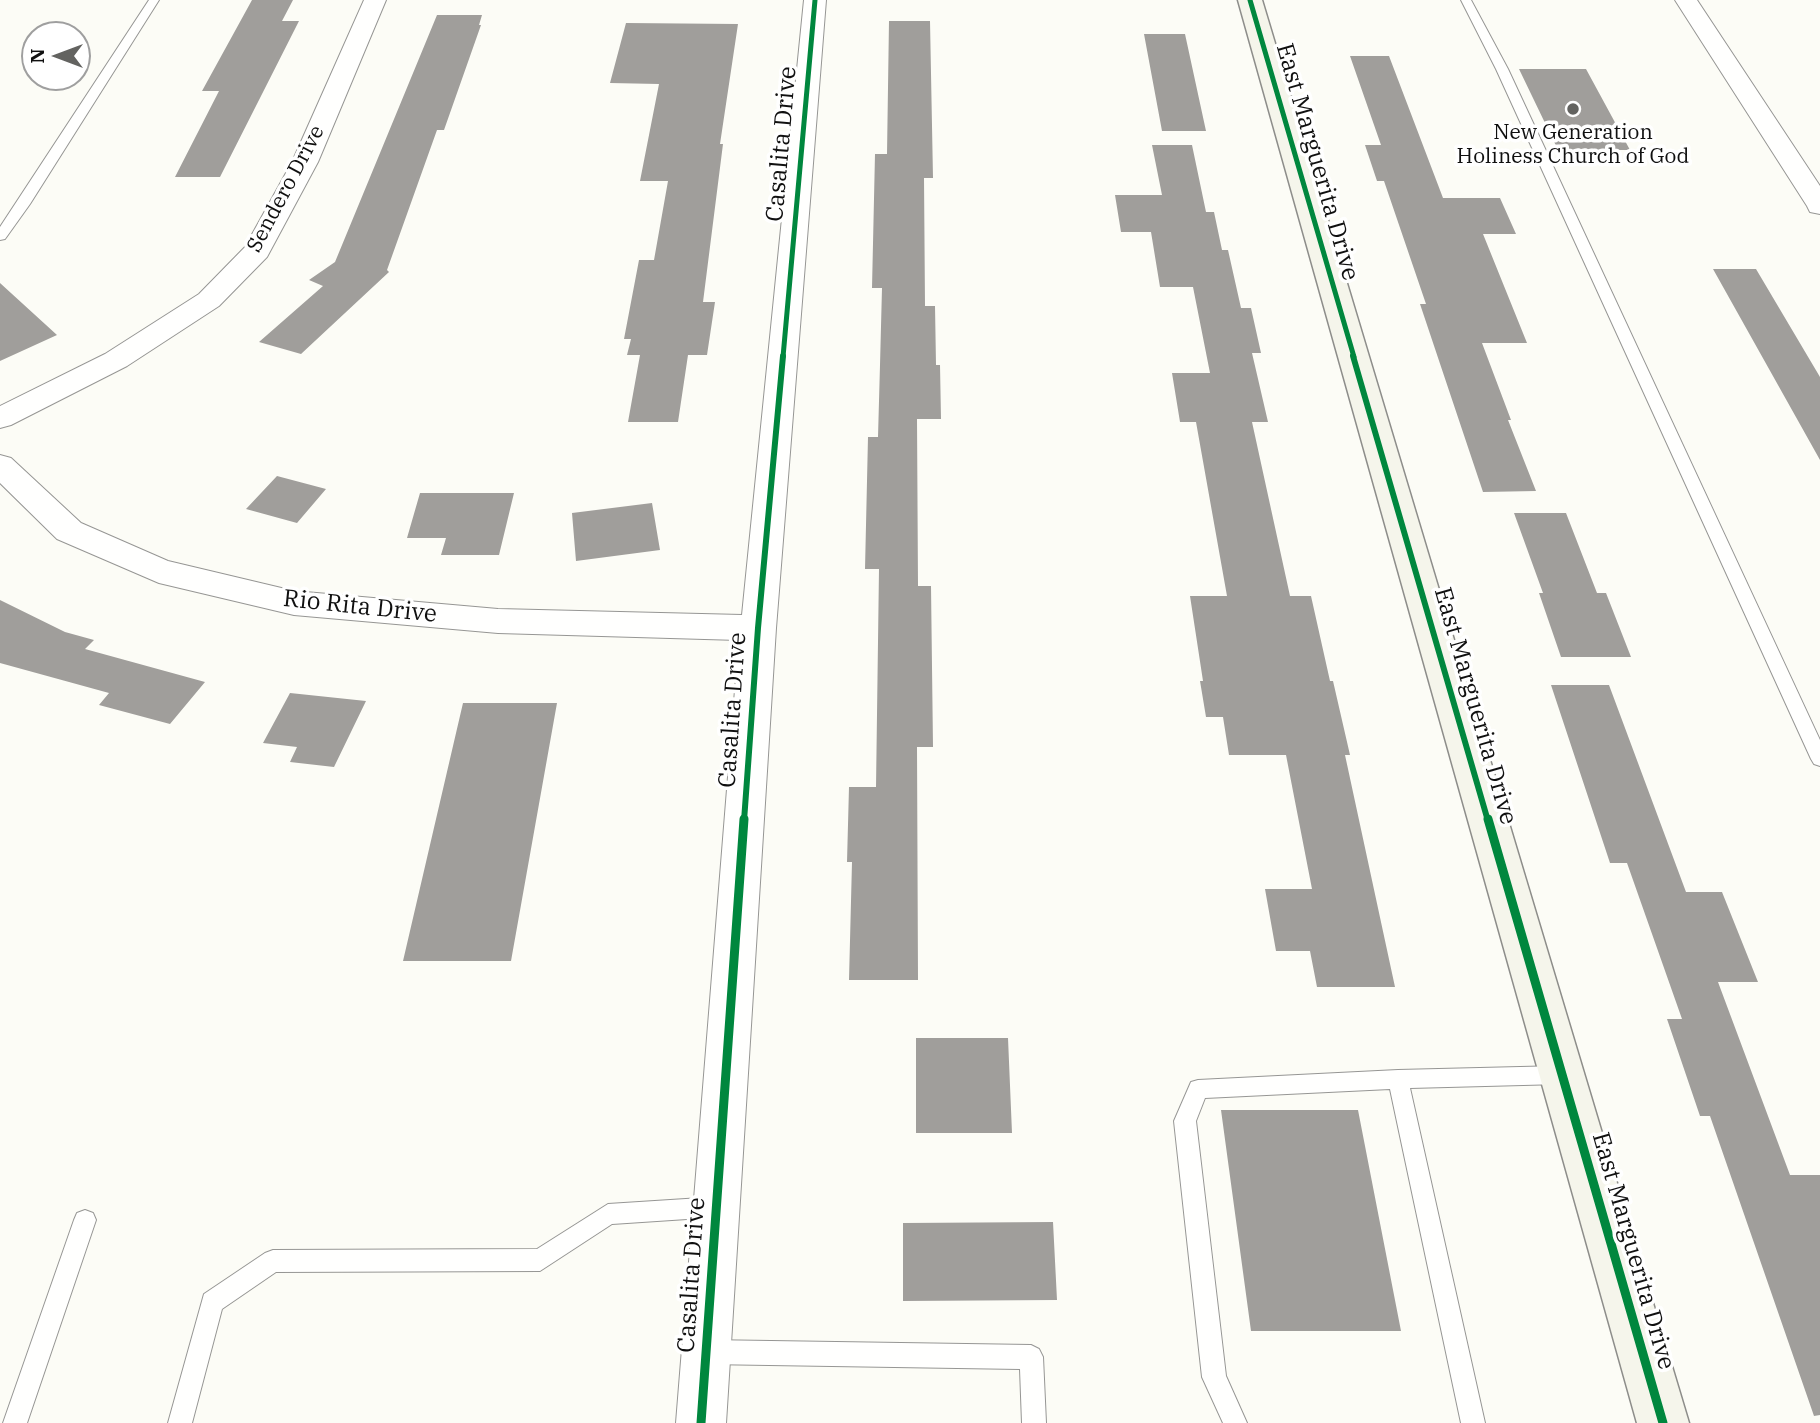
<!DOCTYPE html>
<html>
<head>
<meta charset="utf-8">
<style>
	body { margin:0 }
	#map { position:relative; width:1820px; height:1423px; overflow:hidden; background:#fcfcf6; font-family:"IBM Plex Serif",serif }
	canvas { display:block }
	.north { position:absolute; left:21px; top:21px; width:70px; height:70px; box-sizing:border-box; background:#fff; border:2px solid #9f9f9f; border-radius:50%; rotate:270deg; font-size:19px; font-weight:700; line-height:28px; text-align:center; color:#101010 }
	.north::after { content:''; display:block; margin:auto; width:24px; height:32px; background:#636360; clip-path:polygon(50% 0,100% 100%,50% 72%,0 100%) }
</style>
</head>
<body>
<div id="map">
<canvas width="1820" height="1423"></canvas>
<div class="north">N</div>
</div>
<script>
const ctx = document.querySelector('canvas').getContext('2d');
ctx.lineJoin = 'round';
function fill(path, color) {
  ctx.fillStyle = color;
  ctx.fill(path, 'evenodd');
}
function poly(rows) {
  const path = new Path2D();
  for (const r of rows) {
    path.moveTo(r[0], r[1]);
    for (let i = 2; i < r.length; i += 2) path.lineTo(r[i], r[i + 1]);
  }
  return path;
}
function trace(path, color, width, dash) {
  ctx.strokeStyle = color;
  ctx.lineWidth = width;
  ctx.lineCap = dash ? 'butt' : 'round';
  ctx.setLineDash(dash || []);
  ctx.stroke(path);
}
function write(font, color, halo, rows, align = 'center') {
  ctx.font = font + ' "IBM Plex Serif",serif';
  ctx.lineWidth = 7;
  ctx.setLineDash([]);
  ctx.textBaseline = 'middle';
  ctx.strokeStyle = halo;
  ctx.fillStyle = color;
  for (const [text, x, y, turn = 0] of rows) {
    ctx.save();
    ctx.translate(x, y);
    ctx.rotate((+turn || 0) * Math.PI / 180);
    ctx.textAlign = isNaN(turn) ? turn : align;
    if (halo) ctx.strokeText(text, 0, 0);
    ctx.fillText(text, 0, 0);
    ctx.restore();
  }
}
const building = poly([
	[252,0,293,0,282,21,299,21,220,177,175,177,219,91,202,91],
	[437,15,482,15,479,25,481,25,444,130,437,130,387,270,389,272,301,354,259,342,323,286,309,280,335,262],
	[889,21,930,21,933,178,924,178,925,306,935,306,936,365,940,365,941,419,917,419,918,586,931,586,933,747,917,747,918,980,849,980,852,862,847,862,849,787,876,787,879,569,865,569,868,437,878,437,880,365,882,288,872,288,875,154,887,154],
	[626,23,738,24,720,144,723,144,703,302,715,302,707,355,688,355,678,422,628,422,640,355,627,355,631,339,624,339,639,260,654,260,668,181,640,181,659,84,610,83],
	[1144,34,1185,34,1206,131,1162,131],
	[1350,56,1389,56,1443,198,1500,198,1516,234,1483,234,1527,343,1482,343,1511,420,1508,420,1536,491,1483,492,1420,304,1426,304,1384,181,1377,181,1365,145,1381,145],
	[1519,69,1586,69,1630,150,1558,150],
	[1152,145,1192,145,1206,212,1214,212,1222,250,1228,250,1241,308,1251,308,1261,353,1252,353,1268,422,1252,422,1290,596,1311,596,1330,681,1333,681,1350,755,1345,755,1395,987,1317,987,1310,951,1276,951,1265,889,1312,889,1286,755,1229,755,1223,717,1206,717,1200,681,1203,681,1190,596,1227,596,1196,422,1180,422,1172,373,1210,373,1193,287,1160,287,1151,232,1121,232,1115,195,1162,195],
	[1713,269,1756,269,1820,377,1820,460],
	[0,283,57,335,0,361],
	[277,476,326,489,297,523,246,509],
	[420,493,514,493,499,555,441,555,446,538,407,538],
	[652,503,660,550,576,561,572,513],
	[1514,513,1566,513,1597,593,1606,593,1631,657,1561,657,1539,593,1543,593],
	[0,600,65,632,94,640,85,649,205,682,170,724,99,705,109,693,0,663],
	[1551,685,1609,685,1686,892,1722,892,1758,982,1718,982,1790,1175,1820,1175,1820,1415,1814,1416,1710,1116,1700,1116,1667,1019,1682,1019,1627,863,1610,863],
	[290,693,366,701,334,767,290,762,297,747,263,743],
	[463,703,557,703,511,961,403,961],
	[916,1038,1008,1038,1012,1133,916,1133],
	[1221,1110,1358,1110,1401,1331,1251,1331],
	[1053,1222,1057,1300,903,1301,903,1223]
]);
const lane = poly([
	[149,0,159,0,30,204,5,239,0,240,0,227,149,0],
	[1461,0,1471,0,1508,69,1820,740,1820,766,1814,764,1811,759,1496,69,1461,0],
	[1561,1066,1568,1068,1571,1075,1568,1082,1561,1084,1410,1088,1485,1423,1461,1423,1390,1089,1205,1098,1196,1121,1226,1376,1247,1423,1223,1423,1202,1377,1174,1121,1191,1082,1198,1080,1398,1070,1561,1066],
	[717,1197,725,1200,728,1207,725,1214,717,1217,612,1224,540,1271,276,1272,222,1309,192,1423,168,1423,204,1294,265,1253,273,1250,537,1249,608,1204,717,1197],
	[85,1210,93,1213,96,1220,27,1423,3,1423,74,1220,77,1213,85,1210],
	[706,1340,1031,1345,1039,1349,1043,1357,1046,1423,1022,1423,1020,1369,706,1364,698,1360,694,1352,698,1344,706,1340]
]);
const street = poly([
	[364,0,386,0,318,162,267,257,219,306,127,366,11,425,0,428,0,406,105,354,199,294,245,247,292,162,364,0],
	[804,0,826,0,776,628,726,1423,676,1423,739,640,498,633,294,615,159,583,57,539,0,483,0,455,11,458,81,523,168,561,294,591,498,609,742,615,804,0],
	[1675,0,1697,0,1820,186,1820,214,1810,212,1807,206,1675,0]
]);
const secondary = poly([
	[1238,0,1262,0,1689,1423,1637,1423,1238,0]
]);
const cyclewayFar2 = poly([
	[1250,0,1354,357],
	[783,357,815,0]
]);
const cyclewayFar1 = poly([
	[1353,356,1488,821],
	[744,821,758,628,783,356]
]);
const cycleway = poly([
	[1488,819,1663,1423],
	[701,1423,744,819]
]);
const markers = [
	[1573,109,7,"#636360"]
];
const farPoinames = [
	["New Generation",1573,133],
	["Holiness Church of God",1573,157]
];
const farStreetnames = [
	["Sendero Drive",286,189,-62]
];
const streetNames = [
	["Casalita Drive",782,144,-85],
	["East Marguerita Drive",1317,162,74],
	["Rio Rita Drive",360,607,6],
	["East Marguerita Drive",1475,706,74],
	["Casalita Drive",733,710,-86],
	["East Marguerita Drive",1633,1251,74],
	["Casalita Drive",692,1275,-86]
];
fill(building, '#a09e9b');
trace(lane, '#969694', 2);
trace(street, '#969694', 2);
trace(secondary, '#8d8d8a', 3);
fill(lane, '#fffffe');
fill(street, '#fffffe');
fill(secondary, '#f5f5eb');
trace(cyclewayFar2, '#00873e', 5);
trace(cyclewayFar1, '#00873e', 6);
trace(cycleway, '#00873e', 9);
for (const [x, y, r, color] of markers) {
  const dot = new Path2D();
  dot.arc(x, y, r, 0, 2 * Math.PI);
  ctx.fillStyle = color;
  ctx.fill(dot);
  trace(dot, '#fff', 2.5);
}
write('21px', '#101010', '#fff', farPoinames);
write('21px', '#101010', '#fff', farStreetnames);
write('24px', '#101010', '#fff', streetNames);
</script>
</body>
</html>
